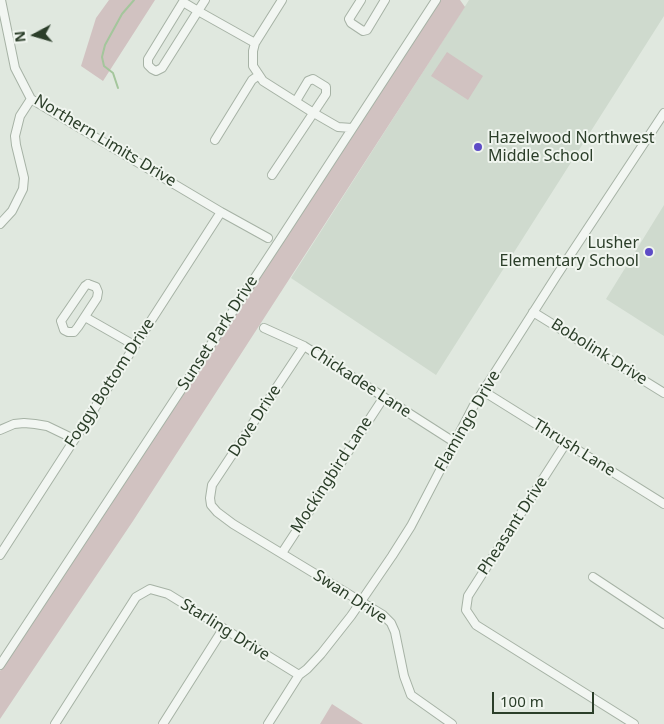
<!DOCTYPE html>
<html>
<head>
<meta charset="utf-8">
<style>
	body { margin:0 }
	#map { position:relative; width:664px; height:724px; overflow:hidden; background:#e0e8df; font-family:"Noto Sans",sans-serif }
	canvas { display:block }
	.north { position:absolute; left:10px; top:10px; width:50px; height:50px; -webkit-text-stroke:4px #f0f5ef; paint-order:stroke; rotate:264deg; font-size:14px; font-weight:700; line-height:20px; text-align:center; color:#2b3e29 }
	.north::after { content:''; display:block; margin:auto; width:18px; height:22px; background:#2b3e29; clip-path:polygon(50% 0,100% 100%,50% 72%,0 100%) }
	.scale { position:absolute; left:492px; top:692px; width:102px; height:22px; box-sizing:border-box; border:2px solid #2b3e29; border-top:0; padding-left:6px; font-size:15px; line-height:18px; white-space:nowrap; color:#2b3e29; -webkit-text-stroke:4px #f0f5ef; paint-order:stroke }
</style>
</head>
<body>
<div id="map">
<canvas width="664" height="724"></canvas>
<div class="north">N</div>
<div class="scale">100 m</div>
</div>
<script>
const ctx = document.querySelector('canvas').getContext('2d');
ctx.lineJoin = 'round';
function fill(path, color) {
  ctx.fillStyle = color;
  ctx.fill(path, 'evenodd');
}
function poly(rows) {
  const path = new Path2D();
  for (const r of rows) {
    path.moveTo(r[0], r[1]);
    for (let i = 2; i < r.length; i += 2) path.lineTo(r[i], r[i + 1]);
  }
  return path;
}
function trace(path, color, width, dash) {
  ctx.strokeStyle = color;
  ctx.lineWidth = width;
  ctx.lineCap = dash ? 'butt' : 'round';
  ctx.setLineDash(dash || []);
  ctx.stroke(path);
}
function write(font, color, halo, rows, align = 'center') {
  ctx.font = font + ' "Noto Sans",sans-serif';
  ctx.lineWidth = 4;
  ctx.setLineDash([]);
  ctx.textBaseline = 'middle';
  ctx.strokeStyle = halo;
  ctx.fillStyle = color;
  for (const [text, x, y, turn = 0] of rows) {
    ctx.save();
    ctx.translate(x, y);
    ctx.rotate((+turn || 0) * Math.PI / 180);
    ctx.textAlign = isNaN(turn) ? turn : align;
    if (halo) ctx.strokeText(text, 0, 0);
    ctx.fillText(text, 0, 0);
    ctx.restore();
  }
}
const built = poly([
	[469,0,664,0,664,16,436,375,291,278],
	[664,205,664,336,606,299]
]);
const green = poly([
	[109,0,155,0,103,81,81,66,96,18],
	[440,0,460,0,465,7,133,521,0,719,0,671],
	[447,52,483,76,468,100,431,76],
	[332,704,363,724,320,724]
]);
const stream = poly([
	[118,88,113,73,104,66,102,57,105,45,122,14,134,0]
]);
const minor = poly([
	[1,0,15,68,31,99,221,212,268,238],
	[205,0,198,11,162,68,156,71,152,69,148,65,148,59,183,2,198,11,255,43],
	[282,0,255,43,253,51,253,66,263,81,312,112,338,127,352,128],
	[361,0,349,19,351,23,363,31,367,30,385,0],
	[215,140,252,80,259,75],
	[272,175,326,94,326,87,313,79,308,81,296,101],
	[0,224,12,211,23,189,24,178,16,145,15,136,20,116,31,99],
	[88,284,96,287,98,292,97,298,78,327,74,332,68,332,64,330,61,321,85,286,88,284],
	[533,312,664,393],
	[85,317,134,345],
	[264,328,304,346,454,442],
	[304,346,212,485,210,498,211,505,217,512,233,524,383,615,391,623,395,632,404,676,411,695,452,724],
	[483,391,664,504],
	[0,430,14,424,24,423,35,424,47,426,74,439],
	[566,443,468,596,466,610,476,625,634,724],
	[282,553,384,397],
	[0,555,221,212],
	[593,577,664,624],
	[0,665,281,238,436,0],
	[55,724,136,597,150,589,168,594,299,675],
	[163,724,223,629],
	[268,724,299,675,307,669,321,654,351,616,392,556,411,526,473,407,557,275,664,113]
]);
const markers = [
	[478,147,5,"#5d4bc6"],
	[649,252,5,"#5d4bc6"]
];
const poiNames = [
	["Hazelwood Northwest",488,138],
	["Middle School",488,156],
	["Lusher",639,243,"right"],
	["Elementary School",639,261,"right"]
];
const streetNames = [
	["Northern Limits Drive",105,141,31],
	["Sunset Park Drive",218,333,-57],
	["Bobolink Drive",599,352,32],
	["Chickadee Lane",360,382,33],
	["Foggy Bottom Drive",110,383,-57],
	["Dove Drive",255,421,-57],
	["Flamingo Drive",468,421,-60],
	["Thrush Lane",574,448,32],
	["Mockingbird Lane",332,475,-57],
	["Pheasant Drive",513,526,-57],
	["Swan Drive",350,597,33],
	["Starling Drive",225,630,32]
];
fill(built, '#cfdace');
fill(green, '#d1c2c1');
trace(stream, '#a4c69c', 2);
trace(minor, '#a6b2a5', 10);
trace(minor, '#f2f6f2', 8);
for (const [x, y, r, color] of markers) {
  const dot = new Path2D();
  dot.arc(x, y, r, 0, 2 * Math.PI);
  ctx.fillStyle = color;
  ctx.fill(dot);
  trace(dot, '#f0f5ef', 2);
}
write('16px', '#2b3e29', '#f0f5ef', poiNames, 'left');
write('16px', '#2b3e29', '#f0f5ef', streetNames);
</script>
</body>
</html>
